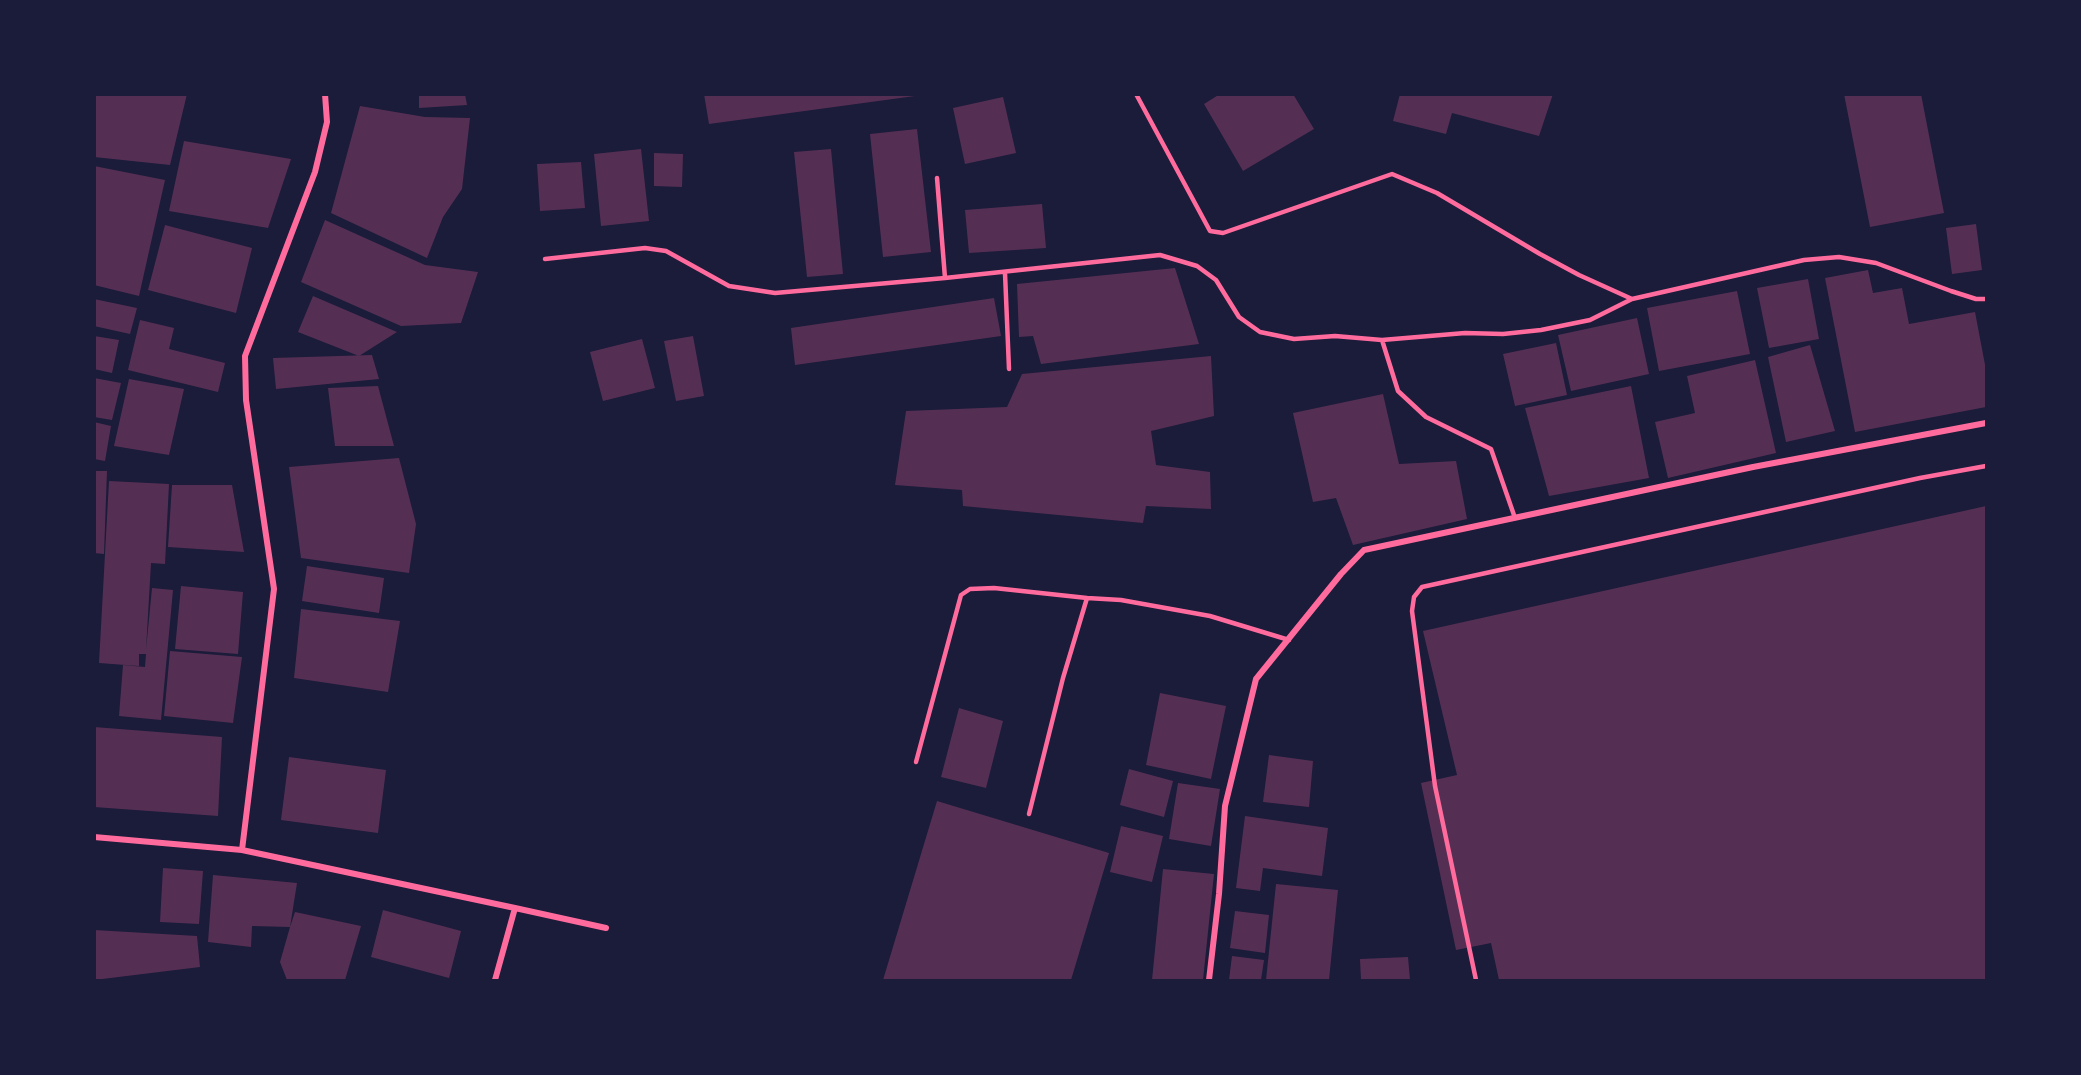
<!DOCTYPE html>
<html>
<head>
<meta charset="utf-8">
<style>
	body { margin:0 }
	#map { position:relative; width:2081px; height:1075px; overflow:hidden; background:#1b1b3a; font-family:Montserrat,sans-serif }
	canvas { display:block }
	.frame { position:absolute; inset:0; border:96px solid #1b1b3a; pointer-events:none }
</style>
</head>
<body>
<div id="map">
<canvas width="2081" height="1075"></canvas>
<div class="frame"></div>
</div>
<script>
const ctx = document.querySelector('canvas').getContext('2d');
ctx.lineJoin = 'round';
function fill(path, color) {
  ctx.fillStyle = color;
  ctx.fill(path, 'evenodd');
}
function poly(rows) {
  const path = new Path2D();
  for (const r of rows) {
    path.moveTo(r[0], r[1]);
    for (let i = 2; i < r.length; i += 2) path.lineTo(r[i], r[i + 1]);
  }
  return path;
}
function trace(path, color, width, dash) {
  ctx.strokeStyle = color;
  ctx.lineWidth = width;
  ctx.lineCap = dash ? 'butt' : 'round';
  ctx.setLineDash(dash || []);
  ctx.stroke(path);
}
const building = poly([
	[94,94,187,94,170,165,94,157],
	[419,94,465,94,467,105,419,108],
	[704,94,915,94,915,96,709,124],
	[1220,94,1293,94,1314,129,1243,171,1204,104],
	[1400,94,1553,94,1539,136,1452,113,1446,134,1393,121],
	[1844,94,1921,94,1944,213,1870,227],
	[1003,97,1016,153,965,164,953,108],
	[360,106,425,117,470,118,462,189,443,217,427,258,331,213],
	[917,129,931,252,883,257,870,134],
	[184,141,291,159,268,228,169,211],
	[641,149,649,221,601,226,594,154],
	[831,149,843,274,807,277,794,152],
	[654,153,683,154,682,187,654,186],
	[581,162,585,208,540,211,537,164],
	[94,166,165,180,139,296,94,285],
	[1042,204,1046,248,969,253,965,210],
	[325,220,425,265,478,272,461,323,401,326,301,282],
	[1976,224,1982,270,1952,274,1946,228],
	[165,225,252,248,236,313,148,290],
	[1175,268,1199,344,1041,364,1033,336,1019,337,1017,284],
	[1868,270,1873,293,1902,288,1909,324,1975,312,1986,370,1986,407,1855,432,1825,278],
	[1808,279,1819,339,1769,348,1757,288],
	[1737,291,1750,354,1659,371,1647,308],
	[313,296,397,332,359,356,298,332],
	[994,298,1001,336,795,365,791,328],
	[94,299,137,308,130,334,94,326],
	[1637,318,1649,374,1571,391,1558,335],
	[140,320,174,328,169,349,225,363,218,392,128,370],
	[94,336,119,340,112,373,94,369],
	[693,336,704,396,676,401,664,341],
	[642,339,655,388,603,401,590,352],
	[1556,343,1567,395,1515,406,1503,354],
	[1810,345,1835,431,1786,442,1768,357],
	[372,355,379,379,276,389,273,358],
	[1211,356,1214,416,1151,431,1156,465,1210,472,1211,509,1146,506,1143,523,963,506,962,490,895,485,906,411,1007,407,1022,374],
	[1755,360,1776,453,1668,478,1655,422,1695,413,1687,376],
	[94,378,121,383,112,420,94,417],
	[129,379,184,389,169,455,114,446],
	[378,386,394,446,335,446,328,388],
	[1631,386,1649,478,1549,496,1525,408],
	[1383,394,1399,464,1456,461,1467,519,1353,545,1336,498,1313,502,1293,413],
	[94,422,111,426,105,461,94,459],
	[399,458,416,524,409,573,301,558,289,467],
	[94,471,107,471,104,554,94,553],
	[109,481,169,484,165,564,151,563,146,650,152,588,173,590,161,720,119,716,123,665,145,667,146,654,139,654,139,666,99,663],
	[172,485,232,485,244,552,168,547],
	[1986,506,1986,980,1499,980,1491,943,1456,950,1421,783,1457,775,1423,631],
	[307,566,384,578,379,613,302,601],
	[181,586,243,592,238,654,175,649],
	[301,609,400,621,388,692,294,678],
	[170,651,242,657,233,723,164,716],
	[1160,693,1226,706,1211,779,1146,765],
	[959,708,1003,721,986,788,941,777],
	[94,727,222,737,218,816,94,807],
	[1269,755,1313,761,1309,807,1263,802],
	[289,757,386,770,378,833,281,820],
	[1129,769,1173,781,1164,817,1120,805],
	[1178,783,1220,789,1211,846,1169,839],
	[937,801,1109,853,1071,980,883,980],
	[1245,816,1328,828,1322,876,1263,868,1260,891,1236,888],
	[1121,826,1163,836,1152,882,1110,872],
	[163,868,203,871,199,924,160,922],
	[1163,869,1214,874,1203,980,1152,980],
	[213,875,297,883,290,927,295,912,361,926,345,980,287,980,280,962,290,927,252,926,251,947,208,942],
	[1276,884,1338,890,1329,980,1266,980],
	[383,910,461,931,449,978,371,957],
	[1235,911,1269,915,1265,953,1230,948],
	[94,930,197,936,200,967,94,980],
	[1232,956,1264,960,1261,980,1229,980],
	[1408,957,1410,980,1361,980,1360,959]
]);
const service = poly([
	[1136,94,1210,231,1223,233,1392,174,1437,193,1540,254,1579,275,1632,299],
	[545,259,645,248,666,251,729,286,775,293,945,278,937,178],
	[1005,273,1009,369],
	[945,278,1160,255,1197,266,1216,280,1239,317,1260,332,1294,339,1335,336,1382,340,1398,391,1426,417,1491,449,1515,518],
	[1382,340,1465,333,1503,334,1541,330,1590,320,1632,299,1804,260,1839,257,1876,263,1951,291,1976,299,1986,299],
	[916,762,961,595,970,589,994,588,1087,598],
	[1029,814,1063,678,1087,598,1121,600,1210,616,1289,640],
	[1476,980,1435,786,1412,611,1414,597,1422,587,1920,478,1986,466]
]);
const minor = poly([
	[94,837,242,850,515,908,495,980],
	[242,850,274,589,246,400,245,356,315,172,327,122,325,94],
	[515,908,606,928],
	[1209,980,1219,894,1225,806,1256,679,1341,574,1364,550,1753,467,1986,423]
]);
fill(building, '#542f53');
trace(service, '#ff6b9d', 4.5);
trace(minor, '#ff6b9d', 6);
</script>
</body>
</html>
